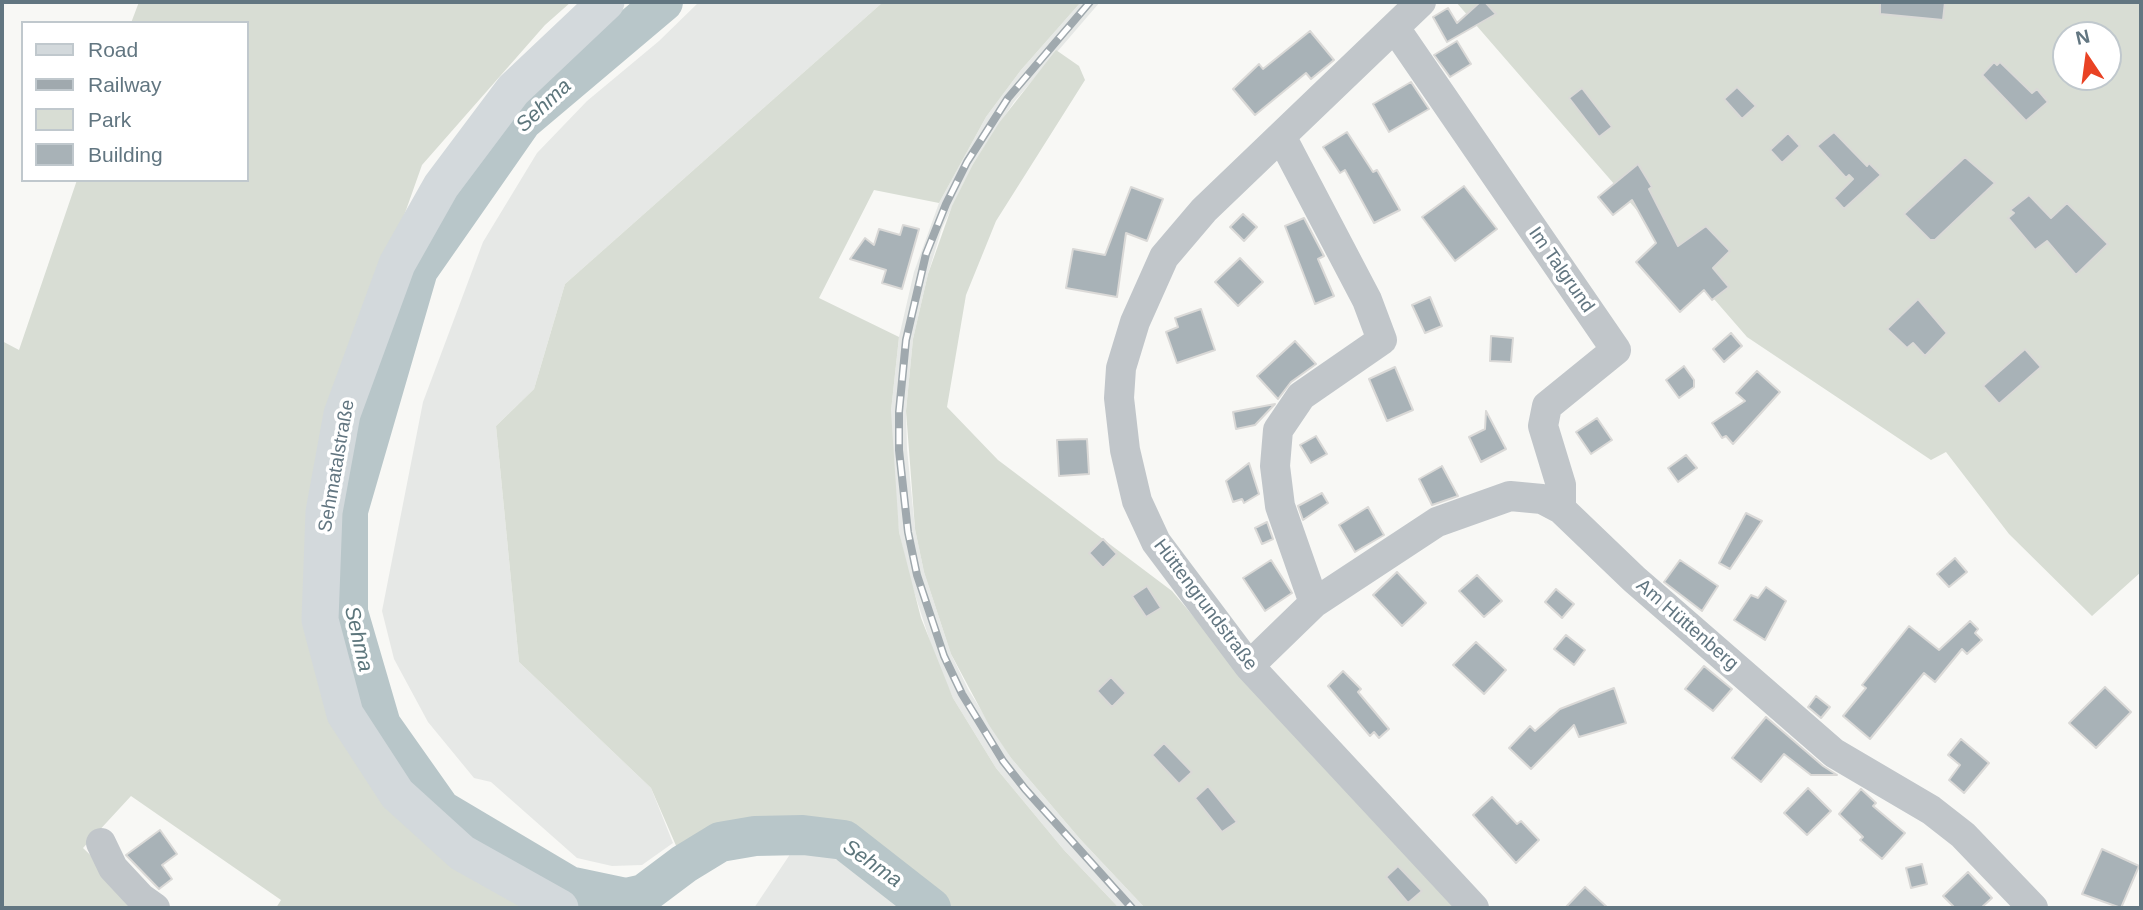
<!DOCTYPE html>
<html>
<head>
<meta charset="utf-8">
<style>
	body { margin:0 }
	#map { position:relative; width:2143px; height:910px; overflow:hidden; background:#f8f8f5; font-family:Arial,sans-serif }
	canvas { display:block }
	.frame { position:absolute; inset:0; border:4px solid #627681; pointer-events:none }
	.legend { position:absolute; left:21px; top:21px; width:228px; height:161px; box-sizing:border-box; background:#fff; border:2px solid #c0c8cd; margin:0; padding:9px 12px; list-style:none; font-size:21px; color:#627681 }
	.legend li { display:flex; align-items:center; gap:14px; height:35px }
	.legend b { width:35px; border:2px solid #c0c8cd }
	.north { position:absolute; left:2052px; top:21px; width:70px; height:70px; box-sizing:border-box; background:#fff; border:2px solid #c0c8cd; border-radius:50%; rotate:347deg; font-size:19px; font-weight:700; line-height:28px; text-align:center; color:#627681 }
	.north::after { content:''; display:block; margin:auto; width:24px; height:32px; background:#e94224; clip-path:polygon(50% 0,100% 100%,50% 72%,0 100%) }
</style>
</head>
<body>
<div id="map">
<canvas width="2143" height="910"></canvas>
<div class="frame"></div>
<ul class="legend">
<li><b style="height:9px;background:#d3d9dc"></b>Road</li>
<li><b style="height:9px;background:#a0a9ae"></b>Railway</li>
<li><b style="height:19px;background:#d8ddd4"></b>Park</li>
<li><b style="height:19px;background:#a8b2b7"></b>Building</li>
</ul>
<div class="north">N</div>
</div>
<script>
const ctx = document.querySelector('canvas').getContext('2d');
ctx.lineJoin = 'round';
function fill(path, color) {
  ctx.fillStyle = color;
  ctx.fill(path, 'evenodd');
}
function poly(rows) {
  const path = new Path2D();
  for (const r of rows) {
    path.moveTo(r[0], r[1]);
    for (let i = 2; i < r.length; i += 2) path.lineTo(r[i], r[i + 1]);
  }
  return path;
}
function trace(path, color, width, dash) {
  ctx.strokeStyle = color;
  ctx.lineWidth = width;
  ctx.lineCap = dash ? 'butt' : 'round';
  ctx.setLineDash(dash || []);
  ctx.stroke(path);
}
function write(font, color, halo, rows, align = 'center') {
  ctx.font = font + ' Arial,sans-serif';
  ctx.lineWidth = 7;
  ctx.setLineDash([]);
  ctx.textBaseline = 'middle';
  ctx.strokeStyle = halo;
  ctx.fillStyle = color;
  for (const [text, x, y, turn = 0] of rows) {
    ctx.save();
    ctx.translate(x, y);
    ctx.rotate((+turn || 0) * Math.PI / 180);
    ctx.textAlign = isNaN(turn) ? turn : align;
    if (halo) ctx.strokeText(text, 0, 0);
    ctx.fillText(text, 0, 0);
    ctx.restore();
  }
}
const built = poly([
	[699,2,883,2,565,284,534,389,496,426,519,662,651,788,673,843,642,865,612,866,577,858,491,782,474,778,428,722,394,659,382,611,423,402,483,242,537,153,587,101,659,41],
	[1081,2,1100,2,1014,102,973,164,942,228,928,274,913,339,906,411,907,449,915,529,924,572,951,654,968,689,1011,758,1080,839,1145,908,1119,908,1064,850,996,768,953,698,936,660,909,576,899,532,891,451,891,411,899,337,914,272,939,203,986,117,1021,70],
	[803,835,844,840,864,853,925,908,754,908]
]);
const green = poly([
	[139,2,571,2,545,25,422,165,326,436,336,723,538,908,276,908,281,900,131,796,83,848,146,908,2,908,2,341,19,350,77,180,247,180,247,23,131,23],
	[883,2,1081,2,1021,70,986,117,939,203,874,190,819,298,899,337,891,411,899,532,921,618,953,698,996,768,1064,850,1119,908,925,908,864,853,844,840,803,835,755,836,720,842,684,864,651,788,519,662,496,426,534,389,565,284],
	[1456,2,2141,2,2141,572,2092,616,2009,534,1946,452,1931,460,1747,337],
	[2066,35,2108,35,2108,77,2066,77],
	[1056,50,1079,66,1085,80,996,221,966,295,947,407,998,460,1172,591,1237,668,1460,908,1145,908,1080,839,1011,758,989,725,951,654,924,572,915,529,906,411,913,339,928,274,952,206,973,164,999,123]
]);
const river = poly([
	[663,2,522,121,418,270,348,511,348,612,381,725,441,810,569,886,626,898,644,894,684,864,720,842,755,836,803,835,844,840,931,908]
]);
const building = poly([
	[1480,2,1485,2,1496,14,1447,42,1433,17,1448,8,1457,23,1480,2],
	[1880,2,1945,2,1943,20,1880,14,1880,2],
	[1310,31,1334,60,1311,79,1306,73,1255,115,1233,89,1259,64,1263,69,1310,31],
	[1457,41,1471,64,1450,77,1434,55,1457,41],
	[1994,62,1997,65,2000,62,2032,93,2037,89,2048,102,2026,121,1982,75,1994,62],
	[1411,82,1429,109,1389,132,1373,104,1411,82],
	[1737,87,1756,106,1742,119,1724,99,1737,87],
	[1582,88,1612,127,1599,137,1569,98,1582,88],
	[1347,132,1373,172,1377,170,1400,210,1374,223,1345,170,1340,173,1323,147,1347,132],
	[1834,132,1867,166,1869,163,1881,175,1844,209,1834,198,1853,179,1849,175,1846,178,1817,146,1834,132],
	[1788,133,1800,146,1782,163,1770,150,1788,133],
	[1965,157,1995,183,1935,240,1930,240,1904,214,1965,157],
	[1638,164,1652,187,1649,189,1678,246,1706,226,1730,251,1713,268,1729,287,1712,300,1704,290,1680,312,1636,262,1656,243,1632,200,1613,215,1598,197,1638,164],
	[1464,186,1497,229,1455,261,1422,217,1464,186],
	[1131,187,1163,199,1147,241,1126,233,1117,297,1066,288,1073,249,1105,255,1131,187],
	[2029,195,2051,218,2067,203,2108,244,2076,275,2047,241,2035,250,2008,218,2014,213,2010,210,2029,195],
	[1243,214,1257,227,1244,241,1230,227,1243,214],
	[1304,218,1324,256,1318,259,1334,296,1315,304,1285,226,1304,218],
	[903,225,919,229,902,289,882,283,886,270,850,259,865,238,874,245,879,229,900,235,903,225],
	[1240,258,1263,282,1238,306,1215,282,1240,258],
	[1430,297,1442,326,1425,333,1412,305,1430,297],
	[1918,299,1947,333,1925,356,1913,343,1907,348,1887,329,1918,299],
	[1201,309,1215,350,1177,363,1166,332,1178,327,1175,318,1201,309],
	[1731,333,1742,346,1724,362,1713,349,1731,333],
	[1491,336,1513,338,1511,362,1490,361,1491,336],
	[1295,341,1316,364,1291,382,1278,399,1257,376,1295,341],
	[2025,349,2041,367,1999,404,1983,386,2025,349],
	[1684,366,1694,380,1694,387,1679,398,1666,380,1684,366],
	[1395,367,1413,410,1387,421,1369,379,1395,367],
	[1757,371,1780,392,1733,444,1726,436,1722,438,1712,423,1745,401,1736,393,1757,371],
	[1275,404,1255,425,1236,429,1233,412,1275,404],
	[1486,411,1506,449,1481,462,1469,437,1485,429,1486,411],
	[1597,418,1612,440,1591,454,1576,432,1597,418],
	[1316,436,1327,454,1311,463,1300,445,1316,436],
	[1087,439,1089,474,1059,476,1057,440,1087,439],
	[1686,455,1697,468,1678,482,1668,468,1686,455],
	[1249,463,1259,494,1244,503,1242,499,1233,502,1226,481,1249,463],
	[1442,466,1458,496,1432,505,1419,479,1442,466],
	[1322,493,1328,503,1303,520,1298,506,1322,493],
	[1368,507,1384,535,1355,552,1339,525,1368,507],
	[1746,513,1762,521,1730,569,1719,563,1746,513],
	[1267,522,1273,539,1262,544,1255,528,1267,522],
	[1103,539,1117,554,1103,568,1089,553,1103,539],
	[1955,558,1967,572,1949,587,1937,574,1955,558],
	[1271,560,1292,593,1265,611,1243,578,1271,560],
	[1680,560,1718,586,1702,611,1664,582,1680,560],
	[1397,572,1426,603,1402,626,1373,595,1397,572],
	[1477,575,1502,601,1484,617,1459,591,1477,575],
	[1147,586,1161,608,1146,617,1132,596,1147,586],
	[1766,587,1786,601,1765,640,1734,620,1751,595,1758,598,1766,587],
	[1556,589,1574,604,1562,618,1545,602,1556,589],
	[1970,621,1978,629,1975,633,1982,640,1967,654,1962,649,1935,682,1924,673,1870,739,1843,716,1866,688,1862,685,1909,626,1939,650,1970,621],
	[1566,635,1585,650,1574,665,1554,649,1566,635],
	[1476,642,1506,670,1484,694,1453,665,1476,642],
	[1704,666,1732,689,1713,711,1685,689,1704,666],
	[1343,671,1361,689,1358,692,1389,729,1379,738,1374,732,1370,736,1328,686,1343,671],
	[1111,677,1126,693,1112,707,1097,691,1111,677],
	[2105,687,2131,712,2096,748,2069,723,2105,687],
	[1614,688,1626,723,1579,737,1574,725,1531,769,1509,748,1530,726,1535,731,1560,709,1614,688],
	[1816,696,1830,707,1821,718,1808,707,1816,696],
	[1766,717,1823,766,1837,775,1811,775,1784,754,1761,782,1732,758,1766,717],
	[1961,739,1989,763,1964,793,1949,780,1960,765,1948,755,1961,739],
	[1164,743,1192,772,1179,784,1152,755,1164,743],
	[1208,786,1237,822,1222,832,1195,798,1208,786],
	[1808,788,1831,811,1807,835,1784,813,1808,788],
	[1861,789,1876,803,1873,806,1905,833,1882,859,1860,840,1863,837,1839,814,1861,789],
	[1492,797,1517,824,1521,821,1539,840,1516,863,1473,815,1492,797],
	[160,830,177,854,162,865,172,879,159,889,126,855,160,830],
	[2102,849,2139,866,2121,908,2082,894,2102,849],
	[1922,864,1927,884,1911,888,1906,868,1922,864],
	[1398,866,1422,891,1408,903,1386,877,1398,866],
	[1968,872,1992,898,1981,908,1955,908,1943,896,1968,872],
	[1585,887,1608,908,1565,908,1585,887]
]);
const minor = poly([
	[1421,2,1204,210,1164,257,1135,322,1121,368,1119,398,1125,450,1137,501,1156,542,1249,666,1474,908],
	[1395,28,1616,350,1547,406,1543,426,1561,485,1561,509],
	[1282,138,1367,300,1382,340,1301,396,1278,430,1275,466,1280,506,1314,603],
	[1249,666,1314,603,1437,522,1510,496,1542,499,1561,509,1634,579,1834,753,1931,810,1963,835,2033,908],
	[101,843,113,868,141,898,155,908]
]);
const major = poly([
	[560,908,462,853,397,794,345,714,320,620,324,512,342,414,397,264,441,186,513,90,606,2]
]);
const rail = poly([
	[1090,2,1008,98,967,162,946,204,926,254,906,340,899,412,899,450,908,532,917,575,944,656,962,694,1003,761,1025,789,1132,908]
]);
const streetNames = [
	["Im Talgrund",1561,270,55],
	["Sehmatalstraße",337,466,-80],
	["Hüttengrundstraße",1205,605,53],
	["Am Hüttenberg",1687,625,41]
];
const waterNames = [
	["Sehma",544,106,-43],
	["Sehma",358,639,77],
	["Sehma",872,864,35]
];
fill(built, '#e6e8e6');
fill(green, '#d8ddd4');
trace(river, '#b8c6c9', 40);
fill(building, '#a8b2b7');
trace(building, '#dad9d7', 2);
trace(minor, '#c1c6ca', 30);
trace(major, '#d3d9dc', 37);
trace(rail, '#a0a9ae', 8);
trace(rail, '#fff', 5, [16]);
write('19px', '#627681', '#fff', streetNames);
write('italic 21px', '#5d767c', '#fff', waterNames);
</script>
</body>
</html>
